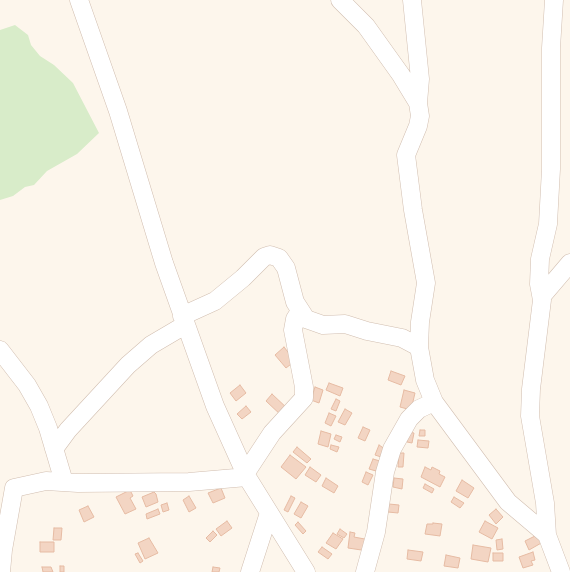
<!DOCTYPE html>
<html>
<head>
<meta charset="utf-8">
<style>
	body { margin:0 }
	canvas { display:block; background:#fdf6ec }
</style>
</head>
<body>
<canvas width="570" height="572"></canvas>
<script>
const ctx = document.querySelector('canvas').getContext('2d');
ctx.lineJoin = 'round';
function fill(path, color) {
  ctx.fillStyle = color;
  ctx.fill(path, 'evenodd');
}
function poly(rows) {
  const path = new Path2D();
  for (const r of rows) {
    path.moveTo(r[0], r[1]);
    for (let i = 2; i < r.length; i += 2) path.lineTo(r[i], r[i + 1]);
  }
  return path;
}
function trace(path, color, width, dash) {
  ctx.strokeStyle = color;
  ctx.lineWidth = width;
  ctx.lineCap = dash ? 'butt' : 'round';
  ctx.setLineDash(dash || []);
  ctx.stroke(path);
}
const green = poly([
	[15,25,28,35,31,45,40,56,54,65,73,83,99,133,77,154,47,171,34,185,25,187,13,196,0,200,0,30]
]);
const building = poly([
	[284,347,295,361,286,368,275,355,284,347],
	[391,371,405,376,401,385,388,380,391,371],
	[329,383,343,388,340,396,326,390,329,383],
	[240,385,246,393,236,401,230,393,240,385],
	[315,387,323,390,319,403,311,400,315,387],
	[404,390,415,393,411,410,400,407,404,390],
	[272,394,289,410,283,417,266,401,272,394],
	[336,399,340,401,336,411,331,409,336,399],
	[246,406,251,412,242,419,237,414,246,406],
	[345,409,352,413,345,425,338,422,345,409],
	[329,413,336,416,331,426,325,423,329,413],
	[363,427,370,430,365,441,358,438,363,427],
	[420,430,425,430,425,436,419,436,420,430],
	[321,431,331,434,328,447,318,444,321,431],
	[408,432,414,433,412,443,407,442,408,432],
	[336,435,342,437,340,442,334,439,336,435],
	[418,440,429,441,428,448,417,447,418,440],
	[331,445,339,447,337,452,330,449,331,445],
	[379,445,385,449,381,457,375,455,379,445],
	[297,447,311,459,307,463,293,452,297,447],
	[399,453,404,453,403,467,398,467,399,453],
	[290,455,306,467,296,479,281,467,290,455],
	[373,459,380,461,376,471,369,469,373,459],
	[310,467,321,475,316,482,305,475,310,467],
	[425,467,431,470,432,467,440,471,439,474,445,477,440,487,421,477,425,467],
	[366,472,373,475,368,485,362,482,366,472],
	[326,478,338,486,334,493,322,486,326,478],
	[394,478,403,479,402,489,393,487,394,478],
	[462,480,474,488,468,498,456,491,462,480],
	[425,484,434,489,432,493,423,488,425,484],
	[221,488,225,498,213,503,208,493,221,488],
	[130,490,133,496,130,498,136,509,125,514,116,497,130,490],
	[154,492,156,494,158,502,146,507,142,497,154,492],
	[189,496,196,508,189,512,183,500,189,496],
	[291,496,295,498,288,512,284,510,291,496],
	[454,497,464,503,460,508,451,502,454,497],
	[301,502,308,506,301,518,294,514,301,502],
	[167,503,169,510,163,512,161,505,167,503],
	[389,504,399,505,398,513,388,512,389,504],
	[88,506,94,517,84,522,79,510,88,506],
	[158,509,160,514,147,519,146,514,158,509],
	[496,509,503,517,496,524,489,515,496,509],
	[227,521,232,528,221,536,216,529,227,521],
	[485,521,498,528,492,539,479,532,485,521],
	[298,522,306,531,303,534,295,525,298,522],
	[433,523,442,524,440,536,425,534,427,524,433,524,433,523],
	[54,528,62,528,61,540,53,540,54,528],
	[340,529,347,534,344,538,337,534,340,529],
	[213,531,217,535,210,542,206,538,213,531],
	[350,532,355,533,354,537,370,540,368,551,348,548,350,532],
	[333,533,343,539,336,549,326,543,333,533],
	[539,534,543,542,529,550,525,541,539,534],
	[149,538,158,553,145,559,138,543,149,538],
	[502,539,503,549,497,550,496,540,502,539],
	[40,542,54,542,54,552,40,552,40,542],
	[473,545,491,548,488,562,471,559,473,545],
	[322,547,332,554,328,559,318,552,322,547],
	[408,550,423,552,421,561,407,559,408,550],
	[533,552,535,560,531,561,533,565,523,568,519,557,533,552],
	[138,553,143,561,140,563,135,554,138,553],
	[493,553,503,553,503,561,493,561,493,553],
	[446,555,460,558,458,568,444,566,446,555],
	[60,566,64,566,64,572,60,572,60,566],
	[42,567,51,567,53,572,43,572,42,567],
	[213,567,220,568,219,572,212,572,213,567]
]);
const minor = poly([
	[79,0,118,111,164,263,215,406,247,477,306,572],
	[340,0,366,26,401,75,418,103,420,116,418,126,406,155,413,210,426,283,420,322,419,347],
	[412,0,420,79,418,103],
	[554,0,551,48,551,169,548,224,540,259,539,284,542,300,531,389,530,416,545,503,547,535,561,572],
	[542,296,570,263],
	[182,316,215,301,243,278,264,257,270,255,279,258,286,268,295,302,306,319,323,325,345,324,367,331,402,338,419,347,425,380,434,402,508,502,547,535],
	[0,350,27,385,39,406,48,428,64,482],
	[54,449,68,430,128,365,151,345,185,325],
	[245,474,272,433,304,398,304,387,293,330,295,319,300,311],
	[1,572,3,550,14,488,46,481,78,483,189,482,247,477],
	[250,572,269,513],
	[365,572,376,532,385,472,392,449,409,419,419,409,434,402]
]);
fill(green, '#d8ecc9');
fill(building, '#f3d5c3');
trace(building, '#e6bba3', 1);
trace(minor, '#d1beb0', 19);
trace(minor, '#fff', 18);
</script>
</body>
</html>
